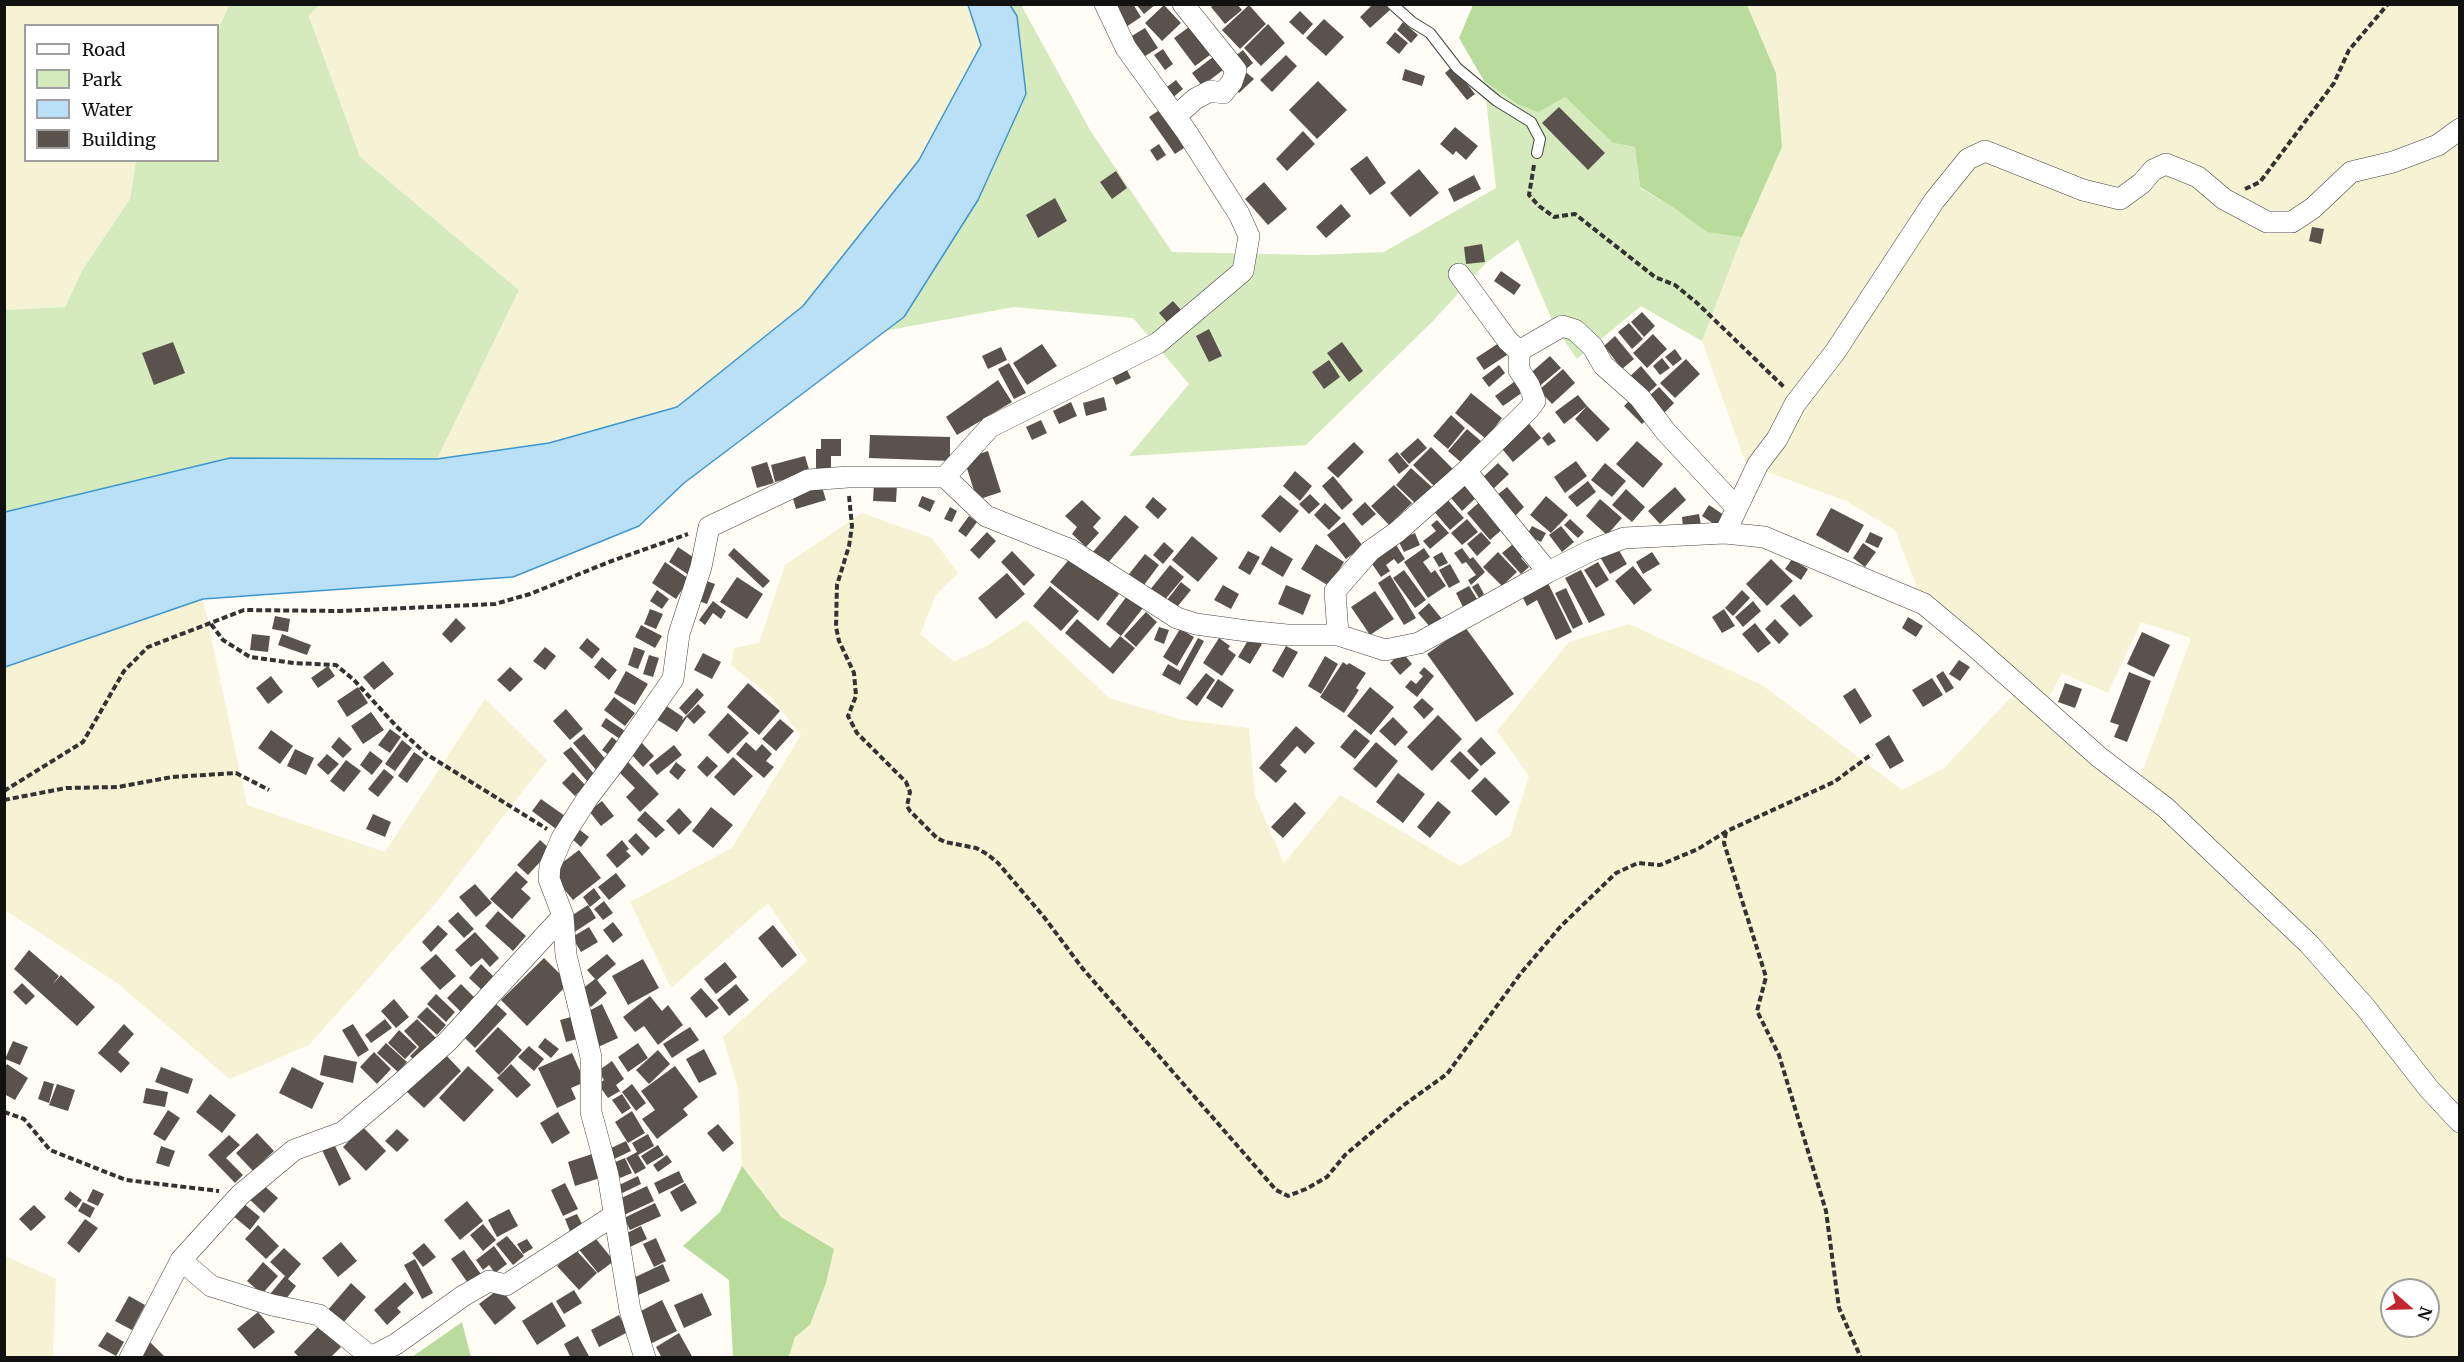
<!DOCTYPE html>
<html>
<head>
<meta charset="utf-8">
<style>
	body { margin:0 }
	#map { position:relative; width:2464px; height:1362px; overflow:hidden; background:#fffdf5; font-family:Merriweather,serif }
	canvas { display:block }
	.frame { position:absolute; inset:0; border:6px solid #111; pointer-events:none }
	.legend { position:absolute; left:24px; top:24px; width:195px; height:138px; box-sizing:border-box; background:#fff; border:2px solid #a0a0a0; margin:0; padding:8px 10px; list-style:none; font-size:18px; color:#111 }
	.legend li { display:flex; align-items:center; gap:12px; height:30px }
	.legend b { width:30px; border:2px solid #a0a0a0 }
	.north { position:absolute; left:2380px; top:1278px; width:60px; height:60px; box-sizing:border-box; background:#fff; border:2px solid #a0a0a0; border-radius:50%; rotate:110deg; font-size:16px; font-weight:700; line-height:24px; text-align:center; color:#111 }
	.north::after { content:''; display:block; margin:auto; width:21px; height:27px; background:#c4262e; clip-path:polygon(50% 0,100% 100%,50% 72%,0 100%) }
</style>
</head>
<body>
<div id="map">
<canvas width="2464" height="1362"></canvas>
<div class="frame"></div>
<ul class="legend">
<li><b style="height:8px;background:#fff"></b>Road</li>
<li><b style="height:16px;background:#d5ebbd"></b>Park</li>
<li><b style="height:16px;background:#b9e0f7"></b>Water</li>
<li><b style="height:16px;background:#5a524d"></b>Building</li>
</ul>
<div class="north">N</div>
</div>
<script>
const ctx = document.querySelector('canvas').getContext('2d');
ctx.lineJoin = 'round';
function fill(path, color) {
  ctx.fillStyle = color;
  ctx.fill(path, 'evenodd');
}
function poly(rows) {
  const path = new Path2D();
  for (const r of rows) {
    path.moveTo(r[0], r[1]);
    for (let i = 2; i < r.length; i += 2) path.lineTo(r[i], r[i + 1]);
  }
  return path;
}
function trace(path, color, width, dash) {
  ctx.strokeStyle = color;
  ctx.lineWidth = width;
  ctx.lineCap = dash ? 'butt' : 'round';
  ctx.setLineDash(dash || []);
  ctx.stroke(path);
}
const farmland = poly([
	[319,4,968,4,981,45,919,160,803,306,677,407,549,443,437,459,519,290,360,157,309,15],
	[5,5,229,5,218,30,218,26,26,26,26,160,136,161,130,199,83,269,65,307,5,310],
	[1747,5,2459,5,2459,1111,2442,1092,2347,969,2197,825,2141,776,2191,638,2141,622,2108,693,2062,673,2045,705,1920,595,1895,530,1846,501,1746,464,1702,341,1742,237,1782,147,1776,73],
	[862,513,932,538,958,573,936,595,920,634,954,662,988,645,1026,620,1109,698,1183,720,1249,728,1255,796,1284,863,1340,795,1460,866,1510,836,1529,776,1497,731,1569,642,1629,624,1762,685,1902,790,1944,768,2017,691,2191,839,2277,920,2459,1127,2459,1357,790,1357,789,1356,795,1337,810,1325,826,1283,834,1249,781,1217,742,1166,738,1089,723,1037,807,961,768,903,671,988,630,902,732,848,801,735,770,696,731,665,734,648,759,643,785,565],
	[2392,1290,2428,1290,2428,1326,2392,1326],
	[203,599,247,805,385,852,485,699,547,760,440,898,309,1045,230,1079,117,983,5,910,4,667],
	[5,1256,56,1279,53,1357,5,1357]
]);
const green = poly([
	[229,5,319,5,309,16,360,157,519,290,437,459,230,458,5,512,5,310,65,307,83,269,130,199,136,161,218,160,218,30],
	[1010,5,1021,5,1090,130,1172,252,1314,255,1384,252,1496,188,1484,81,1517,104,1565,97,1613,143,1635,147,1640,188,1674,208,1707,231,1742,237,1702,341,1641,306,1577,359,1555,327,1518,240,1487,262,1433,321,1306,445,1129,456,1189,384,1133,318,1014,307,884,331,904,317,1017,16]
]);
const forest = poly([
	[1473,5,1747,5,1776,73,1782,147,1742,237,1707,232,1674,208,1640,187,1635,147,1613,143,1565,97,1538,112,1517,104,1484,81,1459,38],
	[742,1166,781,1217,834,1249,826,1283,810,1325,795,1337,789,1356,790,1357,733,1357,729,1280,683,1246,720,1212],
	[462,1322,471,1357,412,1357]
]);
const water = poly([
	[968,5,1010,5,1017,16,1026,94,978,200,904,317,684,483,639,526,513,577,203,599,5,667,5,512,230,458,437,459,549,443,677,407,803,306,919,160,981,45,968,5]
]);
const building = poly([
	[1111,4,1133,4,1141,17,1126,27],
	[1136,4,1156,4,1144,14],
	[1214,4,1237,4,1242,10,1225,24,1211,7],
	[1373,4,1385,4,1390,10,1370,28,1360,17],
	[1164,5,1181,23,1162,41,1145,23],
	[1249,5,1266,24,1240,49,1222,30],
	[1300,11,1313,24,1303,35,1289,22],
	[1324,19,1344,37,1326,56,1306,38],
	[1403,22,1418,35,1411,43,1397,30],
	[1268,24,1285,43,1261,66,1244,48],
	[1189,27,1210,55,1195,66,1174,38],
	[1145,28,1158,48,1142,58,1130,37],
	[1395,32,1408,43,1399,54,1386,43],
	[1163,49,1173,64,1165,70,1154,55],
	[1243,50,1253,63,1245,70,1234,57],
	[1217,54,1227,67,1202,86,1192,73],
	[1286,55,1297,66,1272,92,1260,80],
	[1453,66,1475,94,1467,100,1445,73],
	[1405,69,1425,76,1422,86,1402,80],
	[1247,73,1254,79,1239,93,1233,86],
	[1176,80,1183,89,1171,99,1163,90],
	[1318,81,1347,110,1317,139,1289,110],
	[1559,107,1605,153,1588,170,1542,123],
	[1161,109,1187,146,1175,154,1149,117],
	[1455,127,1478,146,1466,160,1456,151,1453,155,1440,144],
	[1303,131,1315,144,1287,171,1276,159],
	[1159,144,1166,155,1157,161,1150,150],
	[1367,156,1386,183,1370,195,1350,169],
	[1419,169,1439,193,1410,217,1390,193],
	[1116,171,1127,188,1112,199,1100,182],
	[1474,175,1481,189,1454,202,1448,189],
	[1264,182,1287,209,1268,225,1245,199],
	[1055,198,1067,221,1038,238,1026,215],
	[1341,204,1351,216,1326,238,1316,227],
	[2312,227,2324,229,2321,244,2309,241],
	[1482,244,1485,262,1466,264,1464,247],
	[1501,271,1521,285,1514,295,1494,281],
	[1173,301,1181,310,1167,322,1159,313],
	[1642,312,1655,326,1644,337,1631,322],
	[1629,323,1643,339,1632,349,1618,332],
	[1209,329,1222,356,1209,362,1196,336],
	[1653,334,1667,349,1647,368,1633,353],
	[1615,336,1634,359,1622,369,1604,346],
	[1502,341,1510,353,1484,370,1476,358],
	[173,342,185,373,154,385,142,353],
	[1342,342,1363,371,1349,382,1327,353],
	[1042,344,1057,366,1027,385,1013,363],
	[1001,347,1007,360,988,369,982,356],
	[1675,349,1682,359,1673,366,1665,357],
	[1550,356,1561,368,1536,389,1526,377],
	[1662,358,1670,368,1660,375,1653,366],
	[1686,359,1700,374,1675,398,1660,383],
	[1329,360,1340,377,1324,389,1312,372],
	[1009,363,1026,393,1014,399,998,369],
	[1124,364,1131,378,1116,385,1109,371],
	[1499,365,1505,373,1489,387,1482,378],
	[1641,366,1657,385,1643,398,1626,380],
	[1563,369,1575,383,1552,404,1539,390],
	[1518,379,1526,390,1503,406,1495,396],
	[998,380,1012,402,957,435,946,417],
	[1659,387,1674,403,1663,414,1648,397],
	[1471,393,1502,418,1486,439,1455,413],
	[1578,395,1587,406,1564,424,1555,412],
	[1104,397,1107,410,1086,416,1083,403],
	[1631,399,1649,418,1642,424,1624,406],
	[1071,402,1077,416,1059,424,1053,411],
	[1587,406,1610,429,1597,442,1575,419],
	[1451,415,1465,428,1448,449,1433,436],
	[1041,420,1047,433,1032,440,1026,427],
	[1526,420,1541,438,1513,462,1498,444],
	[1467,429,1482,442,1463,464,1448,451],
	[1549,432,1556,441,1548,446,1542,438],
	[870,435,950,437,950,461,869,458],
	[1418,438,1427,448,1409,464,1400,454],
	[821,439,841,439,841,456,831,456,831,469,816,469,816,449,821,449],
	[1637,441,1663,464,1643,488,1616,464],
	[1354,442,1364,452,1338,478,1327,468],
	[1431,447,1453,469,1435,487,1413,465],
	[988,451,1001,492,977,500,964,459],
	[1397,452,1409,466,1399,474,1388,460],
	[805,456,810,473,775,482,771,465],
	[1576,461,1587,476,1565,493,1554,477],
	[767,462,774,483,757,488,751,467],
	[1498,463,1509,474,1491,491,1481,479],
	[1605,463,1626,481,1612,497,1591,480],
	[1411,468,1433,488,1417,505,1396,485],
	[1295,471,1312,486,1300,501,1283,486],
	[1333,476,1353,500,1342,510,1322,486],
	[1463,477,1479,495,1462,511,1446,492],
	[1588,481,1596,492,1577,507,1568,497],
	[874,484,897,485,896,502,873,501],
	[1394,485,1412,503,1389,525,1371,506],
	[822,487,826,500,796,509,792,495],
	[1507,487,1524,507,1514,517,1496,496],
	[1675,487,1686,500,1660,524,1648,511],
	[1626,489,1645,507,1632,522,1612,505],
	[1310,494,1320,504,1309,514,1299,504],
	[1280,495,1299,511,1280,533,1261,516],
	[922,496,935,501,930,512,918,506],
	[1546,496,1568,515,1551,533,1530,515],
	[1153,497,1167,509,1158,519,1145,507],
	[1445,497,1464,518,1450,530,1432,509],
	[1483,499,1506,526,1490,540,1467,513],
	[1600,499,1622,518,1607,535,1586,516],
	[1082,500,1101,518,1093,527,1099,533,1086,547,1072,534,1077,527,1065,516],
	[1365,502,1376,514,1362,526,1352,514],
	[1325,503,1341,518,1329,530,1314,515],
	[1709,505,1724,515,1717,526,1702,516],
	[950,507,957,511,952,522,944,519],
	[1831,508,1864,525,1848,553,1816,535],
	[1699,514,1701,525,1683,527,1682,517],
	[1125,515,1139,527,1106,565,1092,553],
	[969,516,977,522,966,537,958,531],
	[1467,519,1478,532,1462,545,1451,533],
	[1570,519,1584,532,1578,538,1564,525],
	[1437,520,1449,533,1430,549,1423,541,1436,531,1431,525],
	[1344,522,1363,546,1346,559,1327,535],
	[1532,526,1546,533,1541,542,1527,535],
	[1561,526,1574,542,1562,552,1549,535],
	[987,532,996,541,979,559,970,550],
	[1481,532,1491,543,1477,556,1467,544],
	[1870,532,1883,538,1878,548,1865,542],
	[1415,533,1420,545,1404,552,1398,540],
	[1192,536,1218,558,1198,582,1172,560],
	[1393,540,1405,559,1398,564,1394,559,1386,565,1390,571,1381,577,1368,558],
	[1518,540,1528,552,1521,558,1529,567,1521,574,1502,553],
	[1164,542,1174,551,1163,564,1153,555],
	[1863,543,1876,552,1865,567,1853,558],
	[1316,544,1344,562,1329,586,1301,569],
	[1271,546,1293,559,1283,577,1261,564],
	[678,547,699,561,689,575,669,562],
	[1617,547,1627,564,1610,574,1600,557],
	[734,548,770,581,763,588,728,555],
	[1424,548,1430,557,1423,562,1431,573,1435,570,1446,586,1428,598,1404,562],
	[1462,548,1470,559,1473,557,1485,572,1471,585,1468,580,1476,575,1466,562,1462,564,1454,553],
	[1012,551,1035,575,1024,586,1001,562],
	[1248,551,1260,557,1250,575,1238,568],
	[1442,552,1448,563,1439,567,1433,557],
	[1498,552,1517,572,1502,586,1483,567],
	[1652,552,1660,564,1643,574,1636,562],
	[1145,554,1159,565,1144,585,1129,574],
	[1072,556,1119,594,1098,621,1050,582],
	[1771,559,1793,581,1767,606,1746,584],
	[1792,559,1808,569,1801,580,1785,569],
	[665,562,689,579,676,599,652,583],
	[1598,562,1609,580,1596,588,1584,570],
	[1450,564,1460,582,1449,588,1439,570],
	[1170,565,1184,577,1162,603,1149,591],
	[1633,566,1652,590,1634,605,1615,581],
	[1404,570,1426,600,1415,608,1393,578],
	[1581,570,1605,615,1589,623,1565,578],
	[1007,573,1025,594,996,619,978,598],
	[1390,575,1416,618,1404,625,1378,583],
	[737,577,763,594,747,619,720,602],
	[701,579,715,584,707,604,693,599],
	[1547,581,1572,632,1556,640,1537,600,1527,606,1521,594],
	[1181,582,1191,590,1173,612,1164,604],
	[1478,583,1484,594,1479,598,1472,587],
	[1223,585,1239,594,1231,609,1214,600],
	[1286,585,1311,595,1303,615,1278,604],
	[1050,586,1079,611,1061,631,1033,606],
	[1469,586,1477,599,1463,607,1456,593],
	[1566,588,1583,624,1573,629,1555,593],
	[657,590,669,599,662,609,650,601],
	[1742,590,1750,598,1733,616,1725,608],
	[1375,591,1394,619,1370,635,1351,607],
	[1794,594,1813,616,1800,627,1780,606],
	[1127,596,1143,608,1121,636,1106,624],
	[713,601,726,611,721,619,713,613,705,625,699,620],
	[1753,601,1761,611,1743,627,1735,617],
	[1429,603,1442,619,1431,628,1418,613],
	[650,609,663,614,656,629,644,624],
	[1724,609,1735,626,1722,633,1712,617],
	[1146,612,1157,622,1136,647,1124,636],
	[275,616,290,619,288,632,272,629],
	[1908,617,1923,626,1916,637,1902,628],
	[456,618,466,628,451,643,442,634],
	[1077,619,1110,648,1120,636,1135,648,1113,674,1065,633],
	[1775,619,1789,634,1779,644,1765,629],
	[1755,623,1771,643,1758,653,1742,634],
	[641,625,662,636,655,648,635,637],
	[1159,627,1169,630,1164,644,1154,640],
	[1465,627,1514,694,1476,722,1427,654],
	[1180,629,1194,637,1177,666,1163,657],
	[2142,632,2170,645,2154,677,2127,664],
	[252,634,270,636,268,652,250,650],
	[282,634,311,645,307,655,278,645],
	[1250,637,1262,644,1250,664,1238,657],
	[587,638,600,649,592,659,579,648],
	[1198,638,1204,641,1180,685,1162,675,1168,664,1180,671],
	[1219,638,1230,646,1228,649,1236,655,1222,676,1203,663],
	[1286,646,1298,652,1283,678,1272,671],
	[545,647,556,656,545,670,533,661],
	[634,647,645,651,638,669,628,665],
	[1402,652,1412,664,1400,675,1390,663],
	[703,653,721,662,712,679,694,670],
	[649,655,659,658,653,677,643,674],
	[1325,656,1338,664,1321,694,1308,686],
	[602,657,617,670,609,680,594,667],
	[1959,660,1970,667,1960,681,1949,674],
	[383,661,394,674,374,690,363,677],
	[1343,662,1347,665,1349,663,1366,673,1356,688,1359,690,1344,713,1320,697],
	[328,666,335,676,318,688,311,678],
	[510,667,523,679,510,692,497,680],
	[1424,667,1434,676,1417,697,1405,687,1411,680,1416,684,1423,676,1419,673],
	[626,671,648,684,635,705,614,693],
	[1943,671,1954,688,1946,693,1936,676],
	[2129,672,2151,681,2127,742,2114,737,2119,725,2110,722],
	[1206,673,1215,680,1197,706,1186,698],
	[271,676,283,692,268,704,256,688],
	[1932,678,1943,695,1923,707,1912,690],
	[1218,679,1234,690,1222,708,1206,698],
	[748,683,780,711,759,735,727,707],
	[2065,683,2082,689,2075,708,2058,702],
	[358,687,368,703,347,717,337,701],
	[1370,687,1394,707,1371,735,1347,716],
	[697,688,704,695,686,715,679,708],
	[1855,688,1872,716,1860,724,1843,696],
	[614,697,635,713,625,726,604,710],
	[1422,698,1434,709,1424,719,1413,707],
	[698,704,706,712,694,724,687,717,677,732,656,719,665,705,683,717,682,720],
	[566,709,583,729,570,740,553,721],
	[371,712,384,730,363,744,351,726],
	[728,713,749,733,728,754,708,735],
	[1438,715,1462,739,1432,771,1407,747],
	[1393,717,1408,732,1395,746,1379,731],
	[606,718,625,731,620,739,601,726],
	[780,719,794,731,776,751,762,739],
	[1296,726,1315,743,1305,754,1297,746,1280,765,1287,771,1276,783,1259,768],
	[390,729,401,737,390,753,378,745],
	[1355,729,1370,741,1355,759,1340,747],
	[271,730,293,746,280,764,258,748],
	[584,734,608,762,597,771,573,743],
	[1889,735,1904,761,1890,769,1875,744],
	[339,737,352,749,343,758,331,747],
	[612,737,619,743,609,755,602,750],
	[1481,737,1496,753,1481,766,1467,751],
	[402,740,412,748,395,771,385,764],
	[746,742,756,751,762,744,772,754,766,761,774,767,764,778,736,754],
	[1376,742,1398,761,1376,788,1353,769],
	[642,743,654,756,643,767,631,754],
	[674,745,682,755,657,775,649,765],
	[571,747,595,775,587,781,563,753],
	[295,749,314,758,306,775,287,766],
	[370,751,383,761,372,775,360,765],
	[1460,751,1479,770,1469,780,1450,761],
	[414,752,424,759,407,783,398,776],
	[327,754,339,764,328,775,317,765],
	[707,756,718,766,707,777,697,767],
	[733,757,753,776,734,796,714,777],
	[346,760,361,771,344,792,330,781],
	[628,762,659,794,640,812,626,797,635,788,618,771],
	[676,762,686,770,678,780,669,772],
	[384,769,394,777,378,797,368,789],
	[573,772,585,785,575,796,562,783],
	[1398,773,1425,794,1403,823,1376,802],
	[1485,777,1510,802,1496,816,1471,791],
	[541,799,565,816,556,829,532,811],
	[602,801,614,816,601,826,589,811],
	[1438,801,1451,812,1430,838,1417,827],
	[1295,802,1306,813,1283,838,1271,827],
	[711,807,733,825,713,848,692,831],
	[679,808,692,822,679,835,666,821],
	[645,811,665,830,656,838,637,820],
	[373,814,391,822,385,837,366,829],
	[580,830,589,837,581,847,572,839],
	[636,833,650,848,642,856,628,841],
	[540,840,551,850,528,875,517,865],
	[622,840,629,849,626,851,631,856,617,868,606,855],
	[579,850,601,878,573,900,550,872],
	[516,871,528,882,521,889,531,898,512,919,490,899],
	[616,873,626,886,609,900,598,887],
	[475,884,492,903,476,917,459,897],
	[594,888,601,898,590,907,583,897],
	[604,901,613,913,603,920,594,909],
	[588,905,596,918,573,933,565,920],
	[498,911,526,936,513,951,485,926],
	[458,912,474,929,464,938,448,921],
	[613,922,623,935,613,943,603,930],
	[438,925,448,934,431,952,422,942],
	[773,925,797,955,782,968,758,938],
	[589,927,598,942,581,952,572,937],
	[475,932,499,958,490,967,482,958,471,967,455,950],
	[29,950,59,976,52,985,61,975,95,1007,77,1026,14,969],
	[436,954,456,976,440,990,420,968],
	[607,954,616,964,597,980,607,993,591,1007,578,992,595,979,587,970],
	[544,958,569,983,527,1026,501,1000],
	[643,959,659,988,628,1005,612,976],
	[725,962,737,977,716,994,704,979],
	[481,964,496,979,484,992,469,978],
	[22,983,35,996,26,1005,13,992],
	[461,984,477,1000,463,1014,447,998],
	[736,984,749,1000,729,1016,717,1000],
	[701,988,719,1008,706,1018,690,998],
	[436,994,455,1012,446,1022,427,1004],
	[650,996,662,1011,668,1005,683,1025,658,1045,644,1026,635,1032,623,1017],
	[394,999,409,1017,396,1028,381,1011],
	[494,1002,507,1014,475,1048,462,1035],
	[602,1004,618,1038,598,1047,583,1014],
	[427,1007,446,1025,437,1035,417,1017],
	[571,1017,577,1039,566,1042,560,1020],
	[385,1019,392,1028,371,1043,365,1035],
	[417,1019,438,1040,416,1062,410,1056,419,1047,404,1031],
	[124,1024,134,1034,118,1052,130,1063,121,1073,98,1053],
	[353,1024,369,1050,358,1057,342,1030],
	[498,1027,522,1050,499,1075,475,1051],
	[690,1027,699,1040,672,1058,663,1044],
	[399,1030,417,1047,405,1059,388,1043],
	[545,1038,559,1049,551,1058,538,1047],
	[13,1041,28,1047,20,1065,5,1059],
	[386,1043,407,1062,398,1072,377,1053],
	[638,1043,648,1058,628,1072,618,1057],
	[529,1046,544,1059,534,1071,518,1057],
	[704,1049,717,1074,699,1083,686,1059],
	[658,1050,670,1064,649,1084,636,1070],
	[374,1052,391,1069,377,1084,360,1067],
	[572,1053,585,1082,571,1088,576,1099,557,1108,538,1068],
	[445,1054,461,1071,424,1108,407,1092],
	[324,1055,357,1062,353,1083,320,1075],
	[612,1061,624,1079,616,1085,620,1091,608,1098,598,1084,604,1080,598,1071],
	[7,1064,28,1078,15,1100,4,1094,4,1069],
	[511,1064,531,1085,517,1098,497,1078],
	[468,1066,494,1090,464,1122,439,1098],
	[675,1066,698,1097,683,1109,688,1115,657,1139,642,1119,655,1110,641,1091],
	[161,1067,193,1079,188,1094,155,1082],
	[292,1067,324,1083,312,1109,279,1093],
	[44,1081,54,1084,49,1103,38,1099],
	[57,1084,75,1090,68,1111,49,1105],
	[632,1084,646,1103,636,1111,622,1092],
	[146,1088,168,1092,165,1107,143,1103],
	[210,1094,236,1115,222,1133,196,1112],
	[622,1094,631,1108,622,1114,612,1100],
	[168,1110,180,1118,165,1141,153,1134],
	[632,1111,645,1133,628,1143,615,1122],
	[558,1112,570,1133,552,1144,540,1123],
	[718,1124,734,1143,723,1152,707,1133],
	[363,1127,386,1151,366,1171,343,1147],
	[397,1129,409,1140,397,1152,385,1141],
	[257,1133,274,1151,253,1171,236,1153],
	[648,1134,654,1146,638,1155,646,1168,635,1174,626,1158,637,1152,632,1143],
	[229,1135,240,1145,226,1158,243,1175,235,1183,208,1155],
	[626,1141,631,1151,612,1160,607,1150],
	[334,1144,351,1179,339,1186,322,1150],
	[658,1145,664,1155,647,1165,641,1156],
	[161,1146,175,1151,169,1167,156,1163],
	[592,1154,600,1178,575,1186,568,1162],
	[667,1155,672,1162,658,1172,653,1165],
	[625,1158,632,1173,620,1178,613,1163],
	[679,1171,684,1182,659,1194,654,1183],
	[638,1176,641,1184,616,1196,613,1188],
	[260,1182,278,1198,264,1213,247,1197],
	[565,1183,578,1209,563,1216,551,1190],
	[685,1183,697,1203,681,1212,670,1192],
	[647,1186,654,1201,624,1215,617,1200],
	[93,1189,104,1194,98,1206,87,1201],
	[70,1191,82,1200,76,1208,64,1199],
	[467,1201,483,1221,460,1240,444,1220],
	[83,1202,95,1208,90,1218,78,1211],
	[243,1203,260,1217,250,1230,232,1215],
	[655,1203,661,1216,630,1230,624,1218],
	[34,1205,46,1217,31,1231,19,1219],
	[509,1209,518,1226,497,1237,488,1220],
	[577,1214,584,1228,571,1234,565,1219],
	[85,1219,98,1228,79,1253,67,1243],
	[483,1224,496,1240,483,1251,470,1235],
	[258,1225,279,1246,266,1259,245,1239],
	[641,1226,647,1239,630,1247,625,1234],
	[592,1234,614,1261,598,1273,577,1247],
	[507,1236,524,1256,513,1265,496,1244],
	[656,1238,666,1261,654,1267,643,1244],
	[527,1239,533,1248,523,1254,517,1244],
	[341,1242,357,1261,338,1277,322,1258],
	[424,1243,436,1257,423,1267,412,1253],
	[494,1246,507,1264,495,1273,489,1265,483,1270,476,1260],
	[284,1248,301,1264,288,1279,296,1286,282,1304,270,1294,285,1276,270,1262],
	[575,1249,597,1273,579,1290,557,1266],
	[464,1250,483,1277,470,1286,451,1259],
	[415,1259,433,1293,422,1299,404,1265],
	[263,1262,278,1276,262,1294,247,1281],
	[663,1264,670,1281,636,1296,629,1280],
	[405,1282,414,1293,397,1308,401,1312,387,1325,374,1310],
	[351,1283,366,1297,342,1324,327,1311],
	[500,1288,516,1308,495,1325,479,1304],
	[574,1290,582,1303,564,1314,556,1301],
	[702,1293,712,1315,684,1328,674,1305],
	[129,1296,145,1305,132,1330,115,1321],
	[662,1300,677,1331,650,1344,635,1314],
	[552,1302,566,1326,537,1345,522,1321],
	[258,1312,275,1332,254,1349,237,1329],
	[619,1315,628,1332,599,1347,591,1330],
	[319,1326,341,1347,330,1358,300,1358,294,1352],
	[107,1332,124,1342,116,1356,98,1346],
	[679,1333,693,1358,662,1358,656,1347],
	[578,1336,590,1358,571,1358,564,1344],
	[150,1342,166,1358,139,1358,137,1355]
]);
const path = poly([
	[1534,165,1529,195,1539,206,1554,217,1575,214,1655,277,1675,285,1697,303,1785,388],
	[2245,189,2260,182,2334,83,2349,50,2388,4],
	[849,496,852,526,849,546,837,585,836,627,839,641,854,673,856,696,848,716,857,733,906,782,910,792,907,806,910,811,937,838,945,842,976,848,987,854,998,863,1044,917,1083,969,1276,1190,1288,1196,1306,1189,1327,1177,1345,1155,1404,1105,1447,1074,1521,973,1561,926,1616,873,1638,863,1660,865,1698,849,1727,831,1834,782,1872,754],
	[211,624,223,640,250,657,294,663,336,665,354,680,397,727,426,754,547,829],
	[4,791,83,742,124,671,148,647,244,610,340,611,495,604,530,594,609,562,688,534],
	[4,800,66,788,118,787,172,777,236,773,269,790],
	[1726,832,1724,843,1766,977,1757,1011,1779,1055,1826,1211,1839,1308,1861,1358],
	[4,1112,24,1119,50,1150,126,1180,219,1191]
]);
const service = poly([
	[1392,4,1412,22,1430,33,1457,68,1497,101,1531,122,1540,139,1537,153]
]);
const minor = poly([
	[1176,116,1195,99,1210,91,1223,93,1232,82,1236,70,1183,4],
	[1459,274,1508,341,1519,351],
	[1466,471,1548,572],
	[945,477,990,427,1158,343,1243,271,1249,236,1239,214,1186,131,1126,48,1105,4],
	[1725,533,1758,464,1777,439,1795,404,1835,352,1934,201,1968,159,1985,151,2083,190,2120,199,2142,183,2153,170,2166,164,2198,177,2224,199,2267,222,2292,222,2313,208,2351,172,2393,162,2438,145,2460,129],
	[1338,635,1335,591,1370,551,1397,532,1466,471,1529,409,1535,401,1529,385,1519,370,1519,351,1562,326,1575,330,1593,347,1603,365,1640,398,1666,432,1736,507],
	[181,1260,211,1286,272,1305,319,1315,371,1357,396,1344,463,1296,489,1281,506,1285,613,1216],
	[130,1358,181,1260,240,1195,294,1150,343,1132,393,1090,447,1042,563,916],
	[645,1358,630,1310,608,1175,591,1112,591,1057,566,955,563,916,549,879,550,866,562,838,587,799,621,754,673,679,679,634,701,567,709,527,808,480,848,477,945,477,986,516,1071,550,1177,618,1196,624,1247,631,1287,635,1338,635,1385,650,1419,643,1548,572,1590,551,1624,538,1725,533,1764,537,1924,604,1973,645,2099,757,2166,808,2309,944,2365,1007,2429,1089,2460,1122]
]);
fill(farmland, '#f6f3d4');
fill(green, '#d5ebbd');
fill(forest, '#b9dc9c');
fill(water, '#b9e0f7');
trace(water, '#3f96cf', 1.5);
fill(building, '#5a524d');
trace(service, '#444', 12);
trace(minor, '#444', 22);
trace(path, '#333', 4, [6, 3]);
trace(service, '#fff', 10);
trace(minor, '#fff', 21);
</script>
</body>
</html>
